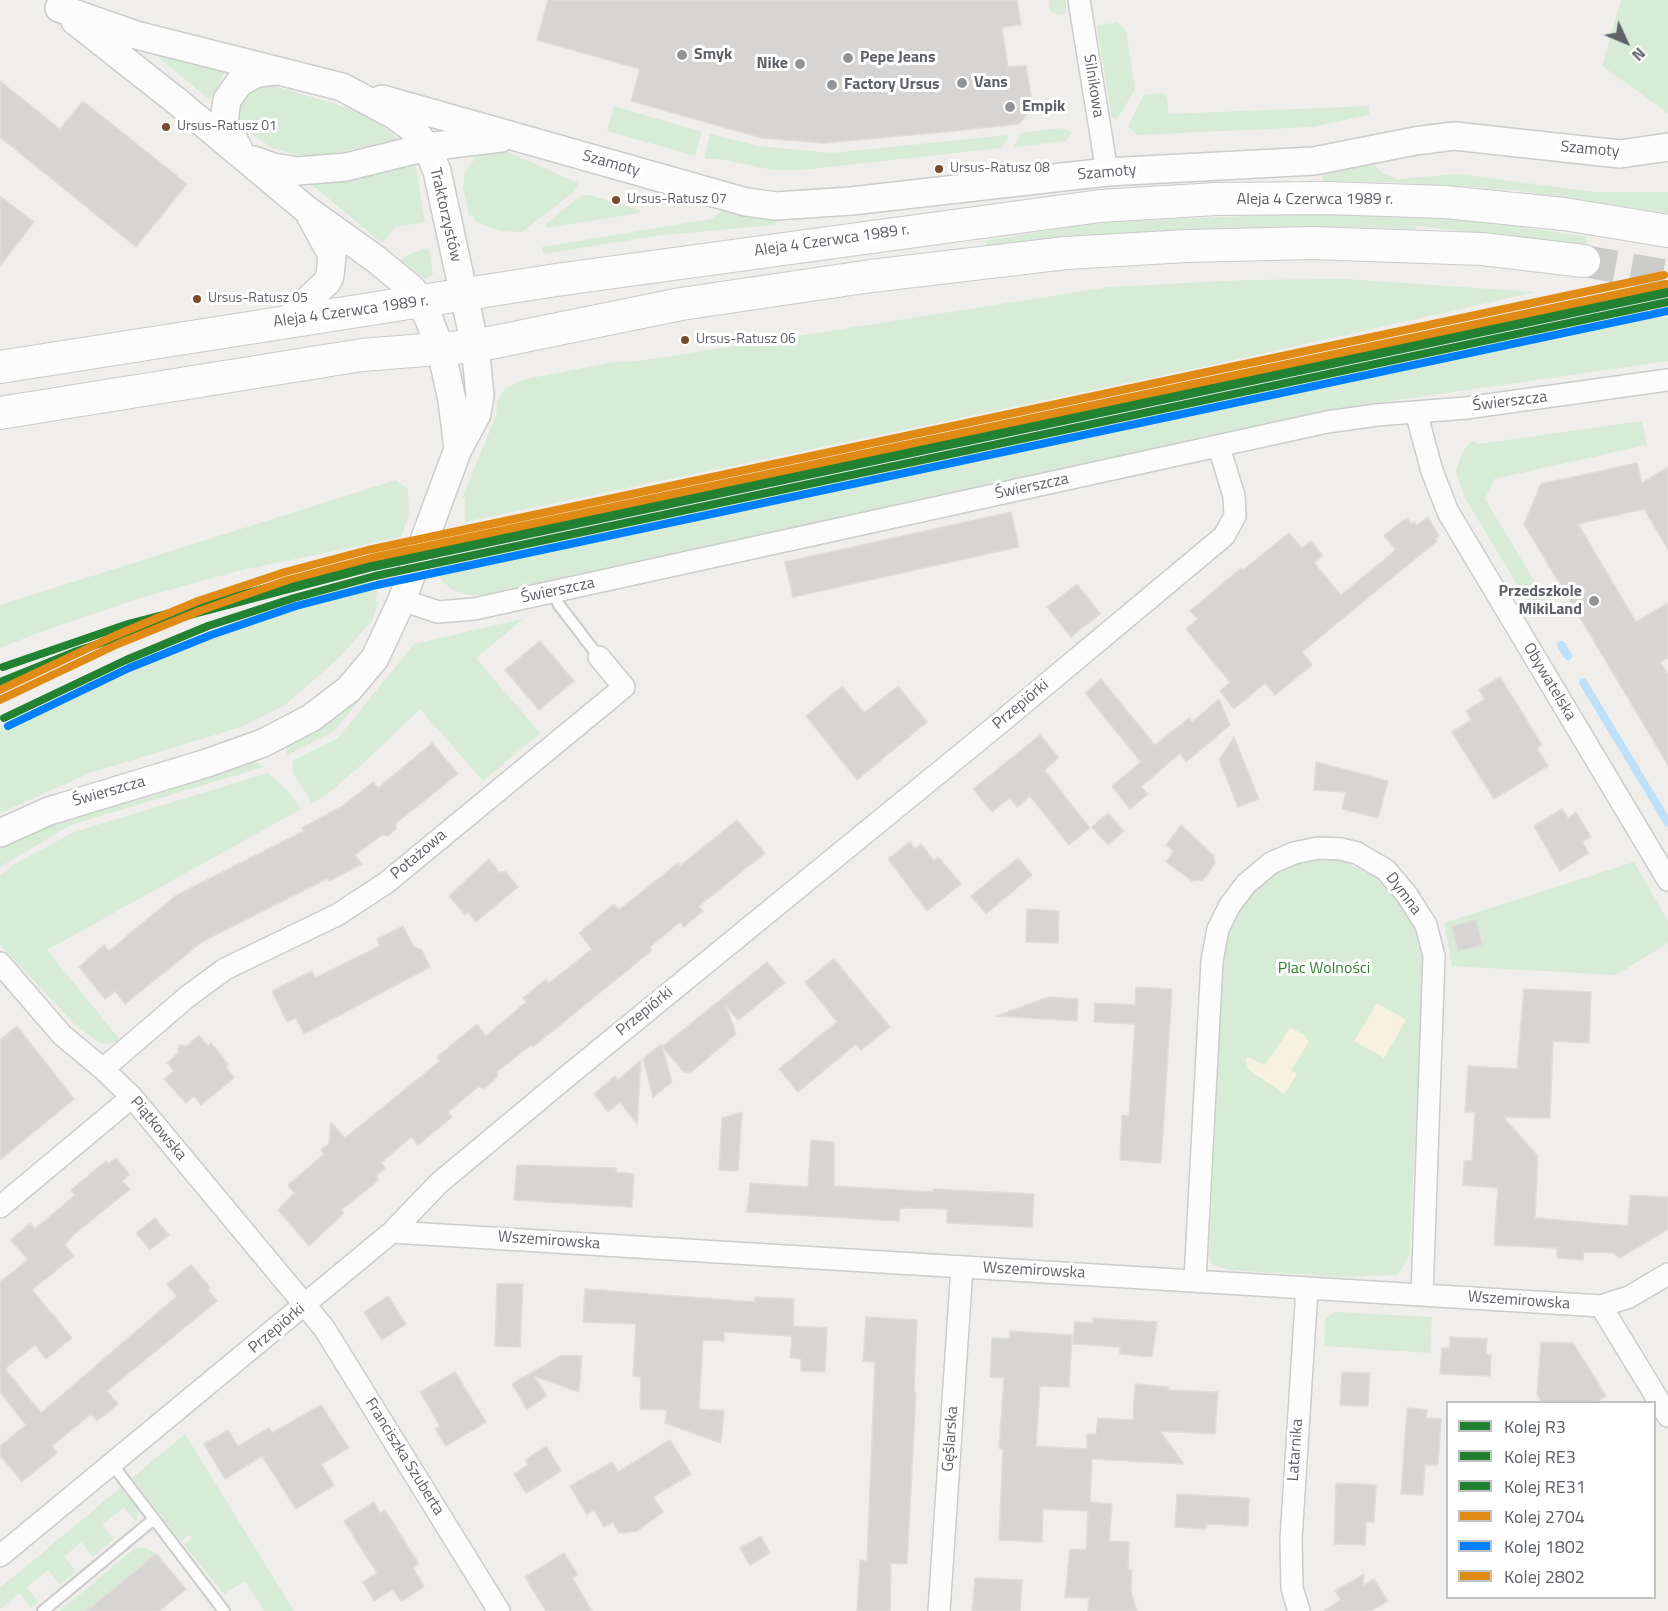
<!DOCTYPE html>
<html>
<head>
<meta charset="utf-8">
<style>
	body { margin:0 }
	#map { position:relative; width:1668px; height:1611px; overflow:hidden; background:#efeeea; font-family:"Titillium Web",sans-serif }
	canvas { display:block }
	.legend { position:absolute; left:1446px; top:1401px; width:210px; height:198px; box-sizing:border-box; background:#fff; border:2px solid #bfc1c3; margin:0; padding:8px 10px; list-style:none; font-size:18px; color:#5f6368 }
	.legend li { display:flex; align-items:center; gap:12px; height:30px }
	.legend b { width:30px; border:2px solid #bfc1c3 }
	.north { position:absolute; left:1596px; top:12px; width:60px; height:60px; -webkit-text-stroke:4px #fff; paint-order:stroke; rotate:134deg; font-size:16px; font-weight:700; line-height:24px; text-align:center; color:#5f6368 }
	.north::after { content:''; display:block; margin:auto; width:21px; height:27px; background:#5f6368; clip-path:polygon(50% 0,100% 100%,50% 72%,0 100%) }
</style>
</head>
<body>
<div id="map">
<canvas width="1668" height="1611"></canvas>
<ul class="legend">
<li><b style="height:8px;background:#238132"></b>Kolej R3</li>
<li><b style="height:8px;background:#238132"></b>Kolej RE3</li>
<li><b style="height:8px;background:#238132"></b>Kolej RE31</li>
<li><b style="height:8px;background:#df8b15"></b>Kolej 2704</li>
<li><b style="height:8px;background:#0080ff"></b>Kolej 1802</li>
<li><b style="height:8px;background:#df8b15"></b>Kolej 2802</li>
</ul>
<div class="north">N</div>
</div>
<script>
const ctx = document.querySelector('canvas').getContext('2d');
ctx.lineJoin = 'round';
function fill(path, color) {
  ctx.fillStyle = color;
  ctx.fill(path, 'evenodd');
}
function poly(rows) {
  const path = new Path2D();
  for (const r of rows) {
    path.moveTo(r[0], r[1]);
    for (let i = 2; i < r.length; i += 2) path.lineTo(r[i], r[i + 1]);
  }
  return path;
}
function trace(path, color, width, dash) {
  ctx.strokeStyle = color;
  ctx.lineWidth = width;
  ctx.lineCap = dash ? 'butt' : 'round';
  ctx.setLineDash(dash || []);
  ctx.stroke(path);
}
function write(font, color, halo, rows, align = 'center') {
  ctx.font = font + ' "Titillium Web",sans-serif';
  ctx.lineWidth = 6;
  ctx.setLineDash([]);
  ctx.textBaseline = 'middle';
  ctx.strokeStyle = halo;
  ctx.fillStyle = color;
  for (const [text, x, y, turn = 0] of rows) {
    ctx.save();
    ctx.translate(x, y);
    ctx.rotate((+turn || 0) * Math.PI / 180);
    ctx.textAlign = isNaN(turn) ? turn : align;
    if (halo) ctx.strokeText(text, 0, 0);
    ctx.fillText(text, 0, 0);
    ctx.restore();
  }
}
const green = poly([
	[1049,0,1066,0,1066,14,1058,15,1050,11],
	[1621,0,1668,0,1668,113,1602,66],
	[1117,22,1126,30,1135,90,1117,119,1112,117,1097,26],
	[148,46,225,72,210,100,147,48],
	[266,84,363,112,400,139,321,156,306,157,274,149,250,133,242,126,239,117,239,105,245,94],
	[1162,93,1166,95,1169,114,1369,106,1369,115,1312,127,1137,135,1128,126,1144,95],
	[614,106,702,132,695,156,607,131],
	[1060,128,1072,132,1066,141,1014,147,1021,133],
	[710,134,759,146,831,153,1009,135,1002,148,801,170,773,170,720,159,707,159,704,158],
	[496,150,506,151,578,183,575,191,522,232,500,231,475,221,473,215,469,216,463,187,465,172,476,157],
	[412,164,416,167,425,222,396,227,382,243,309,182],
	[1373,164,1384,174,1400,179,1458,174,1595,192,1668,192,1668,213,1513,190,1390,182,1323,181,1323,174],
	[582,195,589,195,640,210,640,213,546,228,545,224],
	[722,211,775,220,776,225,663,235,543,254,542,247,711,219],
	[1322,213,1482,220,1587,237,1586,245,1417,226,1416,229,1305,226,1125,233,986,246,985,241,1087,224,1124,221],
	[429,248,433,274,425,279,401,260,411,253],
	[1345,279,1536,292,1203,367,465,522,466,497,462,498,496,416,498,400,506,388,526,379,614,362,639,361,1109,287,1245,280],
	[1633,310,1635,313,1642,311,1643,315,1668,318,1668,361,1356,406,481,595,467,595,451,589,441,579,435,567,435,563,465,556,990,449],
	[1642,421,1647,445,1494,479,1485,499,1547,602,1533,611,1464,496,1456,471,1462,453,1471,441,1478,444],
	[396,480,408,489,409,514,401,537,238,571,140,598,43,631,0,648,0,605],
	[381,575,375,601,379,602,372,620,342,655,285,705,241,727,90,773,0,813,0,727,112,671,166,648,284,603],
	[523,619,476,658,540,733,483,781,420,709,367,760,325,796,312,803,293,773,292,761,338,738,414,644],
	[371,687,333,732,287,755,287,746,330,722],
	[255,761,263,767,71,825,0,867,0,848,54,823],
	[268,773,288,791,301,809,47,950,121,1041,102,1044,75,1025,0,945,0,876,16,863,74,832],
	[1314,858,1343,861,1378,878,1397,894,1418,930,1425,953,1409,1256,1398,1275,1340,1277,1230,1270,1213,1265,1209,1256,1224,946,1240,904,1262,882,1287,865],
	[1634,862,1668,921,1668,943,1616,975,1452,966,1444,923],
	[1335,1312,1432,1317,1430,1353,1324,1346,1326,1319],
	[185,1434,294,1611,264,1611,245,1581,224,1594,184,1545,192,1539,190,1535,181,1541,132,1478],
	[120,1488,139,1510,136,1522,124,1507,102,1525,114,1539,93,1557,81,1542,64,1557,76,1571,60,1584,48,1570,27,1587,38,1602,31,1608,19,1593,0,1609,0,1588],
	[135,1548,147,1548,156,1554,87,1611,60,1611]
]);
const sand = poly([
	[1377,1003,1406,1020,1384,1058,1354,1041],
	[1290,1028,1304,1034,1309,1042,1291,1070,1297,1074,1284,1094,1248,1069,1246,1060,1247,1057,1265,1065]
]);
const stream = poly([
	[1561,645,1568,656],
	[1583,682,1668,823]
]);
const building = poly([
	[548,0,1017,0,1021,25,1002,27,1008,67,1026,66,1033,107,1019,124,954,131,824,143,762,138,631,101,640,69,537,40,548,0],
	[0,81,60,129,83,101,187,184,136,247,0,137,0,81],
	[0,196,34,222,0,266,0,196],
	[1637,463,1642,483,1668,467,1668,549,1644,509,1578,524,1636,622,1668,603,1668,658,1660,662,1668,675,1668,765,1524,524,1541,484,1637,463],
	[1011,512,1019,547,793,597,785,562,1011,512],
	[1428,517,1439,536,1435,539,1437,541,1302,652,1312,665,1275,695,1265,683,1234,709,1220,691,1230,682,1186,629,1198,619,1190,611,1241,568,1243,570,1289,533,1302,548,1311,541,1323,556,1314,563,1341,595,1396,550,1384,535,1407,518,1412,524,1414,522,1417,525,1428,517],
	[1077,584,1100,614,1071,637,1047,607,1077,584],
	[540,641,574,681,539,710,505,670,540,641],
	[1500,677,1542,745,1537,748,1548,766,1494,799,1452,732,1471,720,1466,711,1485,699,1479,690,1500,677],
	[1101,679,1155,745,1189,718,1192,722,1219,699,1230,725,1186,762,1180,753,1141,787,1148,794,1130,809,1112,786,1141,762,1085,693,1101,679],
	[842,686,864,713,898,686,927,722,857,780,806,716,842,686],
	[1040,735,1059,758,1044,770,1090,828,1069,845,1030,796,1017,807,1010,798,992,812,973,789,1040,735],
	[1234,737,1259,799,1238,807,1219,760,1234,737],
	[432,743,458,774,396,823,396,829,388,836,382,835,355,855,362,864,329,881,328,878,202,942,125,1004,115,991,105,999,79,967,104,945,109,951,175,896,304,831,302,828,341,807,373,782,378,788,432,743],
	[1316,762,1388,781,1378,818,1342,809,1346,792,1314,790,1316,762],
	[1562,809,1568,818,1576,812,1591,837,1582,842,1589,853,1560,871,1534,826,1562,809],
	[1108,813,1124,831,1108,845,1092,827,1108,813],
	[737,820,765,853,699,906,703,911,693,919,684,927,680,922,650,947,652,950,634,965,533,1047,531,1045,498,1071,497,1077,485,1088,478,1087,448,1112,452,1117,418,1145,411,1137,381,1163,385,1168,376,1176,379,1180,341,1210,344,1213,309,1246,278,1210,294,1193,288,1185,324,1154,321,1150,329,1144,331,1122,345,1138,440,1061,437,1057,477,1024,486,1036,526,1002,523,998,546,979,549,983,592,949,579,933,614,904,619,910,678,863,680,866,737,820],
	[1181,825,1214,856,1215,863,1203,880,1192,881,1166,862,1174,851,1166,845,1181,825],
	[910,842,915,849,921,844,934,861,938,857,961,884,927,911,888,859,910,842],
	[1018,858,1032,875,986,914,971,896,1018,858],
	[489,859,499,872,506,872,518,887,476,922,468,912,465,915,449,896,489,859],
	[1027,909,1059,911,1058,943,1026,942,1027,909],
	[1476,920,1482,945,1458,951,1452,926,1476,920],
	[403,926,413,946,422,950,430,967,304,1034,296,1018,287,1022,272,991,312,971,315,978,380,946,377,939,403,926],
	[834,959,890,1027,861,1050,856,1044,798,1092,779,1069,837,1022,805,982,834,959],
	[767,962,785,983,738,1020,726,1006,736,1034,691,1072,684,1072,662,1047,767,962],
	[1136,987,1172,989,1161,1163,1120,1160,1122,1115,1129,1116,1135,1024,1094,1022,1095,1003,1135,1005,1136,987],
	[1524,989,1591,992,1589,1043,1553,1041,1550,1118,1503,1117,1538,1156,1535,1218,1628,1226,1630,1195,1668,1197,1668,1229,1620,1258,1613,1253,1584,1252,1583,1260,1557,1258,1557,1248,1494,1245,1498,1188,1463,1185,1464,1161,1472,1161,1475,1112,1465,1112,1468,1066,1517,1069,1524,989],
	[1049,997,1078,999,1077,1021,996,1016,1049,997],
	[17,1026,74,1099,0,1160,0,1040,17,1026],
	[199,1035,208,1046,211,1043,228,1064,226,1066,234,1078,201,1105,194,1096,186,1103,164,1079,174,1071,167,1063,178,1053,179,1045,187,1046,199,1035],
	[661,1044,672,1082,653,1097,643,1059,661,1044],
	[641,1060,637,1124,620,1102,608,1112,594,1094,615,1076,618,1080,641,1060],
	[742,1112,738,1171,719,1170,722,1118,742,1112],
	[811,1140,834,1142,834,1186,933,1192,933,1189,1034,1194,1032,1227,947,1223,947,1209,900,1208,899,1221,747,1212,750,1183,808,1187,811,1140],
	[116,1158,130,1175,122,1181,130,1189,71,1237,65,1245,74,1256,32,1290,72,1338,46,1359,35,1345,5,1369,41,1413,177,1296,167,1284,191,1265,210,1287,208,1290,217,1301,107,1391,118,1404,97,1421,91,1414,52,1446,57,1453,22,1482,0,1455,0,1446,26,1425,0,1392,0,1282,28,1260,11,1240,30,1223,35,1229,75,1195,71,1190,106,1161,108,1164,116,1158],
	[517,1165,616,1168,616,1172,634,1174,632,1207,514,1200,517,1165],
	[155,1218,169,1235,150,1250,136,1233,155,1218],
	[497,1284,523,1284,520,1347,495,1346,497,1284],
	[585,1289,755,1302,755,1297,794,1299,793,1329,793,1326,827,1328,825,1372,801,1371,801,1359,790,1358,792,1336,724,1332,724,1341,703,1340,699,1409,724,1411,721,1443,665,1423,667,1410,640,1409,641,1377,633,1376,636,1324,583,1322,585,1289],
	[388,1296,406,1324,382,1340,364,1312,388,1296],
	[866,1317,917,1320,914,1392,916,1392,907,1564,891,1563,890,1611,857,1611,860,1560,867,1561,875,1362,863,1361,866,1317],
	[1093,1318,1157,1322,1152,1357,1120,1354,1120,1347,1073,1344,1075,1322,1093,1323,1093,1318],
	[1010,1331,1072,1335,1069,1387,1040,1386,1036,1446,1087,1449,1087,1434,1096,1435,1098,1418,1133,1420,1135,1384,1168,1387,1168,1390,1218,1392,1215,1434,1160,1431,1184,1464,1092,1459,1090,1502,1112,1504,1109,1541,1129,1542,1128,1570,1132,1570,1131,1592,1137,1611,1088,1611,1089,1598,1065,1597,1070,1549,1086,1550,1088,1511,1043,1509,1042,1542,999,1540,1003,1449,999,1448,1004,1378,990,1377,992,1338,1010,1339,1010,1331],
	[1450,1337,1487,1339,1486,1354,1491,1355,1490,1376,1440,1374,1442,1348,1450,1348,1450,1337],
	[1541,1342,1573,1343,1606,1396,1596,1402,1542,1402,1537,1394,1541,1342],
	[562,1355,582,1356,579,1392,534,1376,547,1396,527,1409,512,1384,562,1355],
	[455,1372,486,1422,446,1446,435,1429,440,1426,420,1392,455,1372],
	[1342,1372,1370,1373,1368,1406,1340,1405,1342,1372],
	[321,1405,349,1448,321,1464,334,1485,296,1509,262,1456,225,1479,204,1444,228,1430,238,1446,269,1428,272,1433,321,1405],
	[1407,1408,1427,1410,1426,1418,1441,1419,1438,1465,1425,1465,1423,1495,1401,1494,1407,1408],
	[670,1440,691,1474,653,1497,663,1512,637,1531,619,1533,613,1522,604,1527,594,1510,587,1515,570,1486,612,1462,618,1472,670,1440],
	[546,1446,561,1471,526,1493,514,1474,528,1465,525,1460,546,1446],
	[1336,1483,1376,1485,1374,1522,1366,1522,1365,1545,1334,1544,1336,1483],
	[1177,1494,1249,1498,1248,1526,1206,1524,1206,1529,1175,1527,1177,1494],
	[374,1502,380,1513,385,1510,419,1564,413,1568,424,1587,401,1601,393,1589,374,1601,363,1582,377,1573,344,1521,374,1502],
	[761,1536,770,1553,750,1565,740,1548,761,1536],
	[564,1553,578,1575,572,1578,592,1611,546,1611,525,1577,564,1553],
	[156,1554,186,1589,159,1611,87,1611,156,1554],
	[1364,1574,1363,1586,1374,1579,1388,1601,1371,1611,1324,1611,1341,1600,1335,1591,1364,1574],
	[975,1578,1022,1580,1020,1611,972,1611,975,1578]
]);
const secondaryTunnel = poly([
	[1584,261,1668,276]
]);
const service = poly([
	[553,592,559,605,599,657],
	[154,1519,224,1611],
	[43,1611,154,1519,112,1464]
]);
const minor = poly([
	[1079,0,1107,172],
	[1416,412,1432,471,1448,512,1668,880],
	[402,600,438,612,474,609,1327,422,1377,415,1466,408,1668,380],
	[0,963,62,1035,103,1069,132,1097,324,1328,499,1611],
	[103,1069,187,997,225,969,337,915,386,883,624,687,599,657],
	[0,1207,132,1097],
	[392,1232,1601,1306,1629,1297,1668,1274],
	[1195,1280,1212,961,1218,929,1230,905,1246,884,1271,863,1294,853,1318,848,1341,849,1357,853,1386,870,1407,895,1426,925,1434,956,1422,1295],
	[1601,1306,1668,1416],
	[0,1556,392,1232,439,1183,570,1074,1001,722,1224,536,1235,516,1234,496,1219,447],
	[939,1611,962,1267],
	[1299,1611,1292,1588,1291,1539,1307,1288]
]);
const tertiary = poly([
	[75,21,179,103,307,210,377,260,412,289,428,317,441,350,452,400,458,449],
	[382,99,746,202,776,206,851,201,1107,172,1314,161,1415,141,1454,136,1620,154,1668,147],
	[238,148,224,121,227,100,239,83,257,73,276,71],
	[253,160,273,167,298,171,346,167,427,147,501,138],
	[285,322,327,282,330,276,332,255,311,217],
	[0,833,49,811,207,763,263,743,311,718,349,689,375,658,402,600,458,449,477,414,480,395,475,346,437,171,427,147,412,128,394,115,342,87,136,35,59,8]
]);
const secondary = poly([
	[0,367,556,280,1100,206,1216,199,1327,198,1445,202,1564,214,1668,231],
	[0,413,362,355,475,346,681,304,871,276,1066,253,1187,246,1313,243,1482,249,1584,261]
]);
const rail1 = poly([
	[0,682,77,651,171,620,373,567,1668,293]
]);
const rail2 = poly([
	[3,667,128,624,350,566,1668,287]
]);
const rail3 = poly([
	[4,718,126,660,208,626,294,598,375,576,1668,302]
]);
const rail4 = poly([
	[0,700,118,644,202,610,288,580,371,558,1666,284]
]);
const rail5 = poly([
	[8,726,129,668,211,635,296,606,377,585,1668,311]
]);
const rail6 = poly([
	[0,690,114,636,198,601,285,572,368,550,1664,275]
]);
const markers = [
	[682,55,6,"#919496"],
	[848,58,6,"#919496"],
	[800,64,6,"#919496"],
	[962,83,6,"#919496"],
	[832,85,6,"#919496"],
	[1010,107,6,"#919496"],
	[166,127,5,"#7a4b2a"],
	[939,169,5,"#7a4b2a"],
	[616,200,5,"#7a4b2a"],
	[197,299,5,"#7a4b2a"],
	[685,340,5,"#7a4b2a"],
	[1594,601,6,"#919496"]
];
const busNames = [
	["Ursus-Ratusz 01",177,127],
	["Ursus-Ratusz 08",950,169],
	["Ursus-Ratusz 07",627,200],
	["Ursus-Ratusz 05",208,299],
	["Ursus-Ratusz 06",696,340]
];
const poiNames = [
	["Smyk",694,55],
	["Pepe Jeans",860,58],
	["Nike",788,64,"right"],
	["Vans",974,83],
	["Factory Ursus",844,85],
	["Empik",1022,107],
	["Przedszkole",1582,592,"right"],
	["MikiLand",1582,610,"right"]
];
const streetNames = [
	["Silnikowa",1093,86,81],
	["Szamoty",1590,150,5],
	["Szamoty",611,164,16],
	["Szamoty",1107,173,-5],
	["Aleja 4 Czerwca 1989 r.",1315,200],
	["Traktorzystów",445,215,77],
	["Aleja 4 Czerwca 1989 r.",832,241,-8],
	["Aleja 4 Czerwca 1989 r.",351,312,-8],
	["Świerszcza",1510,402,-7],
	["Świerszcza",1032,487,-12],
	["Świerszcza",558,591,-12],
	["Obywatelska",1549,682,59],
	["Przepiórki",1021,705,-40],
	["Świerszcza",109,792,-16],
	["Potażowa",419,855,-40],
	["Dymna",1403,894,53],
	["Przepiórki",645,1012,-39],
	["Piątkowska",158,1129,50],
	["Wszemirowska",549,1241,4],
	["Wszemirowska",1034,1271,3],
	["Wszemirowska",1519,1301,4],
	["Przepiórki",277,1329,-40],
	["Gęślarska",951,1439,-86],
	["Latarnika",1296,1450,-86],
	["Franciszka Szuberta",404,1457,58]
];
const parkNames = [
	["Plac Wolności",1324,969]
];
fill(green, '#d8ebd6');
fill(sand, '#f6f1e1');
trace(stream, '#bfe0f9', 8);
fill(building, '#d6d5d3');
trace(building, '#deddd9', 1.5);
trace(secondaryTunnel, '#cbcbca', 32, [32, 16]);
trace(service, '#cbcccc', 14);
trace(minor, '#cbcccc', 24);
trace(tertiary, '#cbcccc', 30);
trace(secondary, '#cacacb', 34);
trace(service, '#fdfcfc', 10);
trace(minor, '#fdfcfc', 21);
trace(tertiary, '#fdfcfc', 27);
trace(secondary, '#fdfcfc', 32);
trace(rail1, '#238132', 8);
trace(rail2, '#238132', 8);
trace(rail3, '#238132', 8);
trace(rail4, '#df8b15', 8);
trace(rail5, '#0080ff', 8);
trace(rail6, '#df8b15', 8);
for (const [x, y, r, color] of markers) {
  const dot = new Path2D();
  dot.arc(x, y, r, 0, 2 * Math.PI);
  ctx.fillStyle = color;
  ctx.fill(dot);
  trace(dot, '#fff', 2);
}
write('14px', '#5f6368', '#fff', busNames, 'left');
write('bold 16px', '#5f6368', '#fff', poiNames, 'left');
write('16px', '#5f6368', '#fff', streetNames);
write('16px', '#348238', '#fff', parkNames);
</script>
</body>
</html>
